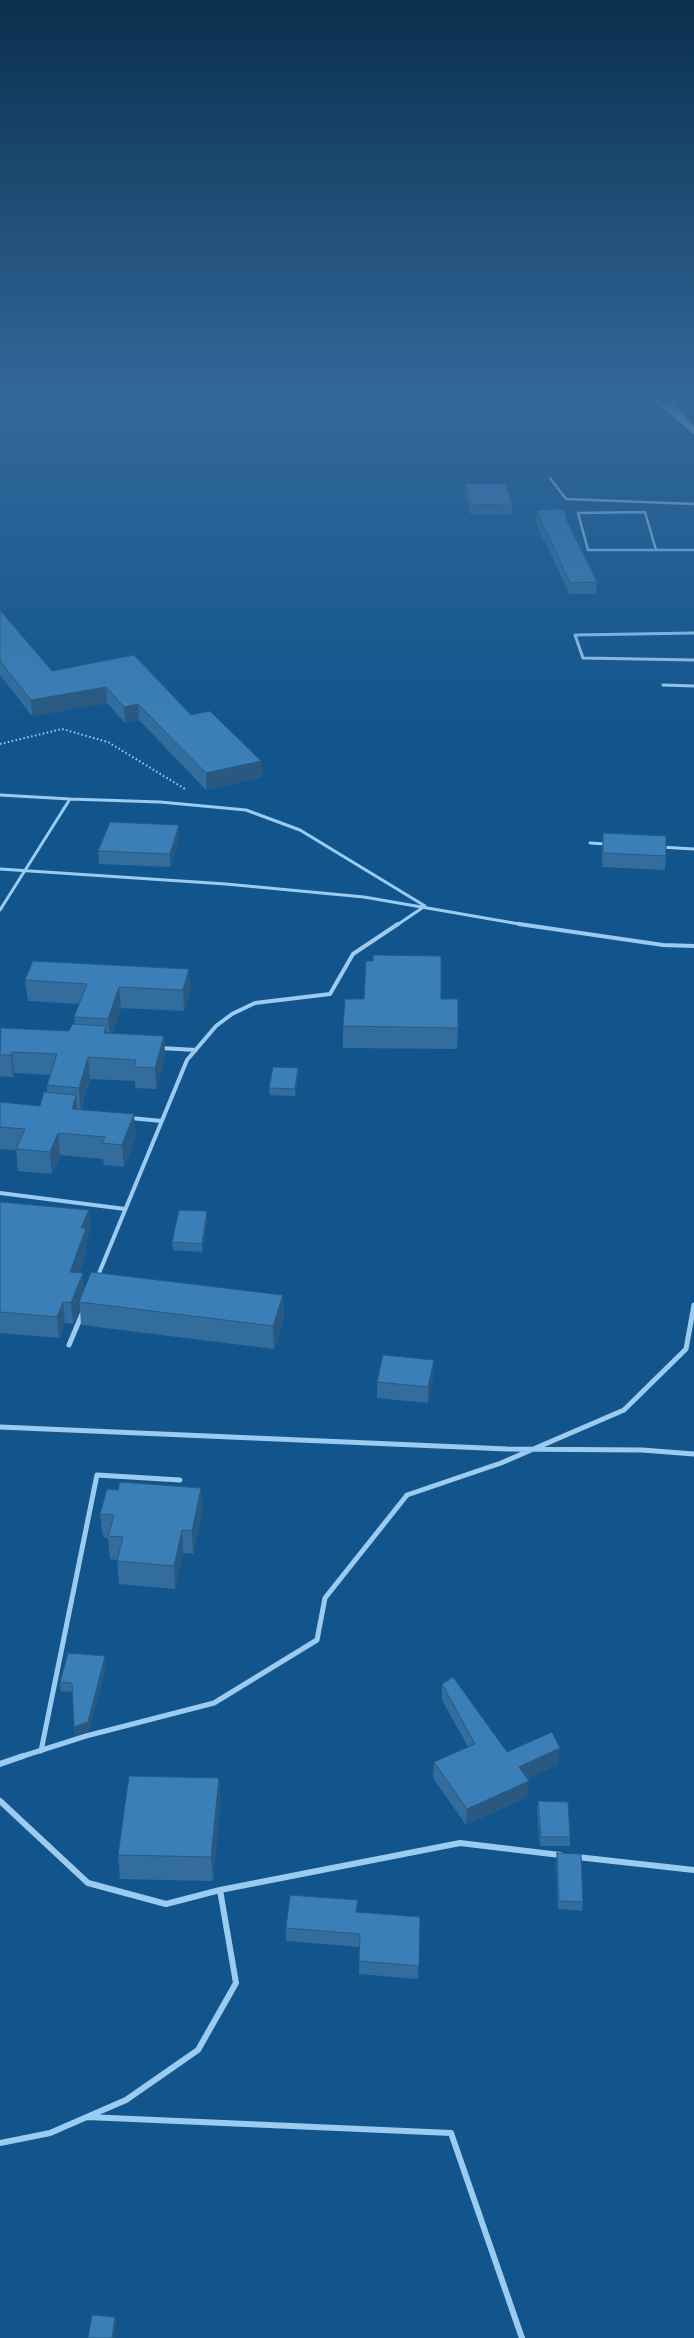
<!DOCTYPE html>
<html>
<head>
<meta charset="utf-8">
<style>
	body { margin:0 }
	canvas { display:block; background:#12558d }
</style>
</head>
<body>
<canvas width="694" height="2338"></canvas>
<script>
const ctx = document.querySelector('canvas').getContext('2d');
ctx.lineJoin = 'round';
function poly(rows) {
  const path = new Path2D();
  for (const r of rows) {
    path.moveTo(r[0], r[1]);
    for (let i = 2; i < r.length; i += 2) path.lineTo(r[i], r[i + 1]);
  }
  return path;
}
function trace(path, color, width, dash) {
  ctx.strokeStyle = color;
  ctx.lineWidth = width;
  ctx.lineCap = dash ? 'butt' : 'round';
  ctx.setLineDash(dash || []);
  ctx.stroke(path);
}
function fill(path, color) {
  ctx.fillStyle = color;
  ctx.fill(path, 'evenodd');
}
const path = poly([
	[0,744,62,729,108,742,185,789]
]);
const streetFar4 = poly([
	[550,478,566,499,694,504],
	[645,512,656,550,588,550,578,513,645,512],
	[656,550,694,550]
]);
const streetFar3 = poly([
	[694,633,575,635,583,658,694,660],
	[663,685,694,686],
	[0,795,70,799],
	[590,843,606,844],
	[660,847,694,849],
	[0,869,226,884,364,897,525,925],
	[0,910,70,799,160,802,246,810,300,830,425,906,397,925]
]);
const streetFar2 = poly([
	[519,924,663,945,694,946],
	[160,1048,196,1050],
	[130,1118,162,1121],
	[0,1193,125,1209],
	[97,1278,187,1060,216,1026,232,1014,255,1003,330,994,353,954,398,924]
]);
const streetFar1 = poly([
	[69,1345,82,1314],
	[0,1427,507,1449,642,1450,694,1454],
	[41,1751,97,1475,180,1480],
	[20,1757,86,1736,214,1703,317,1640,325,1598,407,1495,501,1463,624,1410,686,1349,694,1305]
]);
const street = poly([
	[0,1764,23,1756],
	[0,1801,88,1883,166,1904,220,1890,460,1843,560,1855],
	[577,1857,694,1870],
	[87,2117,451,2133,522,2338],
	[0,2143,50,2133,126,2100,198,2050,236,1983,220,1890]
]);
const primary = poly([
	[662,395,694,431],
	[692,395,694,398]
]);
const highway = poly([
	[647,395,654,395,694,429,694,434,647,395]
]);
const wall = poly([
	[330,395,146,417,60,412,59,401],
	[465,484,512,504,512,514,471,515,465,494],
	[537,510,567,521,597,582,596,594,569,594,545,541,543,541,536,521],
	[0,610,52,671,134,655,191,715,261,761,262,777,206,790,139,720,125,723,107,703,32,716,0,675],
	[179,825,179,838,170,867,99,864,98,851],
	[603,833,666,856,665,870,602,867],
	[189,969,190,990,184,1011,121,1008,112,1033,164,1036,165,1057,156,1089,135,1088,135,1081,90,1079,81,1109,136,1136,124,1167,104,1165,103,1159,60,1155,52,1174,18,1171,16,1150,0,1149,0,1102,40,1106,47,1092,47,1085,50,1075,14,1073,13,1077,0,1076,0,1029,69,1031,75,1024,74,1017,79,1004,28,1001,25,980],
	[364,999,441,999,458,1028,457,1049,343,1048,343,1026],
	[298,1068,298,1075,295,1096,270,1095,269,1088],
	[0,1202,89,1210,90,1230,87,1240,87,1249,79,1273,85,1289,283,1295,284,1318,274,1349,81,1325,80,1308,73,1324,65,1323,59,1338,0,1333],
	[207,1211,207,1219,202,1252,173,1250,172,1242],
	[433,1376,428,1403,377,1398,377,1382],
	[201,1488,202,1512,193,1554,183,1553,175,1589,119,1584,117,1560,110,1559,108,1538,103,1537,100,1514,118,1490],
	[106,1665,89,1731,75,1735,72,1692,61,1691,60,1682],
	[442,1684,507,1752,558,1764,527,1779,527,1797,466,1825,433,1778,434,1762,468,1747,442,1700],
	[219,1778,220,1802,213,1881,120,1879,118,1855],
	[538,1801,570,1837,570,1846,540,1846,537,1810],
	[557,1853,583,1902,582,1911,558,1909,556,1862],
	[357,1913,420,1917,418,1979,359,1974,360,1947,286,1941,286,1928]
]);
const shadedWall = poly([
	[237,395,330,395,146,417,145,406],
	[106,687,107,703,32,716,31,700],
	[138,704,139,720,125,723,124,707],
	[261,761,262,777,206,790,206,773],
	[179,825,179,838,170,867,170,854],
	[189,969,190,990,184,1011,183,990],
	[119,987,121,1008,110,1041,108,1019],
	[106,1026,107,1048,104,1033],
	[164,1036,165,1057,156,1089,155,1068],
	[12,1052,14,1073,13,1077,11,1055],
	[88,1057,90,1079,80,1110,79,1088],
	[298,1068,298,1075,295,1096,295,1089],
	[76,1095,78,1117,72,1109],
	[134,1114,136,1136,124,1167,122,1145],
	[58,1133,60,1155,52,1174,50,1152],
	[89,1210,90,1230,87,1240,87,1249,72,1292,70,1272,81,1228],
	[207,1211,207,1219,202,1252,202,1244],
	[83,1273,85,1294,79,1302,80,1308,73,1324,71,1303],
	[283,1295,284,1318,274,1349,273,1326],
	[63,1302,65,1323,59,1338,57,1317],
	[434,1360,433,1376,428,1403,428,1387],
	[201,1488,202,1512,193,1554,192,1531],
	[182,1530,183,1553,175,1589,174,1566],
	[105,1656,106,1665,89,1731,75,1735,74,1727],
	[560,1748,558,1764,518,1783,519,1767],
	[219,1778,220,1802,213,1881,211,1857],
	[529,1781,527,1797,466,1825,467,1809],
	[115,2317,116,2325,114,2338,112,2338]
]);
const building = poly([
	[65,395,237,395,145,406,59,401,65,395],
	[506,483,512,504,471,505,465,484,506,483],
	[564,509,567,521,597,582,570,583,546,530,544,530,537,510,564,509],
	[0,610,52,671,134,655,191,715,210,711,261,761,206,773,138,704,124,707,106,687,31,700,0,661,0,610],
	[110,822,179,825,170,854,98,851,110,822],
	[603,833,666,836,666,856,603,853,603,833],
	[373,955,441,956,441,999,458,999,458,1028,343,1026,345,999,364,999,366,961,373,961,373,955],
	[33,961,189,969,183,990,119,987,108,1019,74,1017,87,984,25,980,33,961],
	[72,1024,106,1026,104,1033,164,1036,155,1068,134,1067,136,1060,88,1057,79,1088,47,1085,57,1054,12,1052,11,1055,0,1055,1,1028,69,1031,72,1024],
	[273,1067,298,1068,295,1089,269,1088,273,1067],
	[44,1092,76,1095,72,1109,134,1114,122,1145,102,1143,105,1137,58,1133,50,1152,16,1149,25,1129,0,1127,0,1102,40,1106,44,1092],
	[0,1202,89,1210,81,1228,86,1228,70,1272,83,1273,71,1303,63,1302,57,1317,0,1312,0,1202],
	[179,1210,207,1211,202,1244,172,1242,179,1210],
	[91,1272,283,1295,273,1326,79,1302,91,1272],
	[383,1355,434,1360,428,1387,377,1382,383,1355],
	[120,1482,201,1488,192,1531,182,1530,174,1566,117,1561,123,1537,108,1536,114,1515,100,1514,107,1489,118,1490,120,1482],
	[68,1653,105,1656,88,1722,74,1727,72,1683,60,1682,68,1653],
	[453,1677,507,1752,552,1732,560,1748,519,1767,529,1781,467,1809,434,1762,475,1744,442,1684,453,1677],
	[129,1776,219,1778,211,1857,118,1855,129,1776],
	[538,1801,568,1802,570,1837,541,1837,538,1801],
	[557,1853,581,1854,583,1902,559,1901,557,1853],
	[290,1895,358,1900,356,1912,420,1917,419,1966,359,1961,360,1934,286,1928,290,1895],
	[92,2315,115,2317,112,2338,88,2338,92,2315]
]);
trace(path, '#9bcbf1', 2, [1.5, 2.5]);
trace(streetFar4, '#9bcbf1', 2.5);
trace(streetFar3, '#9bcbf1', 3);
trace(streetFar2, '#9bcbf1', 4);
trace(streetFar1, '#9bcbf1', 5);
trace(street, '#9bcbf1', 6);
trace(primary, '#e5f2ff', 6);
fill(highway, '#fff');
fill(wall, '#326d9d');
fill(shadedWall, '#295980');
fill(building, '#3a7fb7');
trace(building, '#295980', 1);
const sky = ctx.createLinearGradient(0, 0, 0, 722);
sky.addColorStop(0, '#0a2f4e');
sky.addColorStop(0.55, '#33689a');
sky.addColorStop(1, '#33689a00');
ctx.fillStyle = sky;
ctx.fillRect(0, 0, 694, 722);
</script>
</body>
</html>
